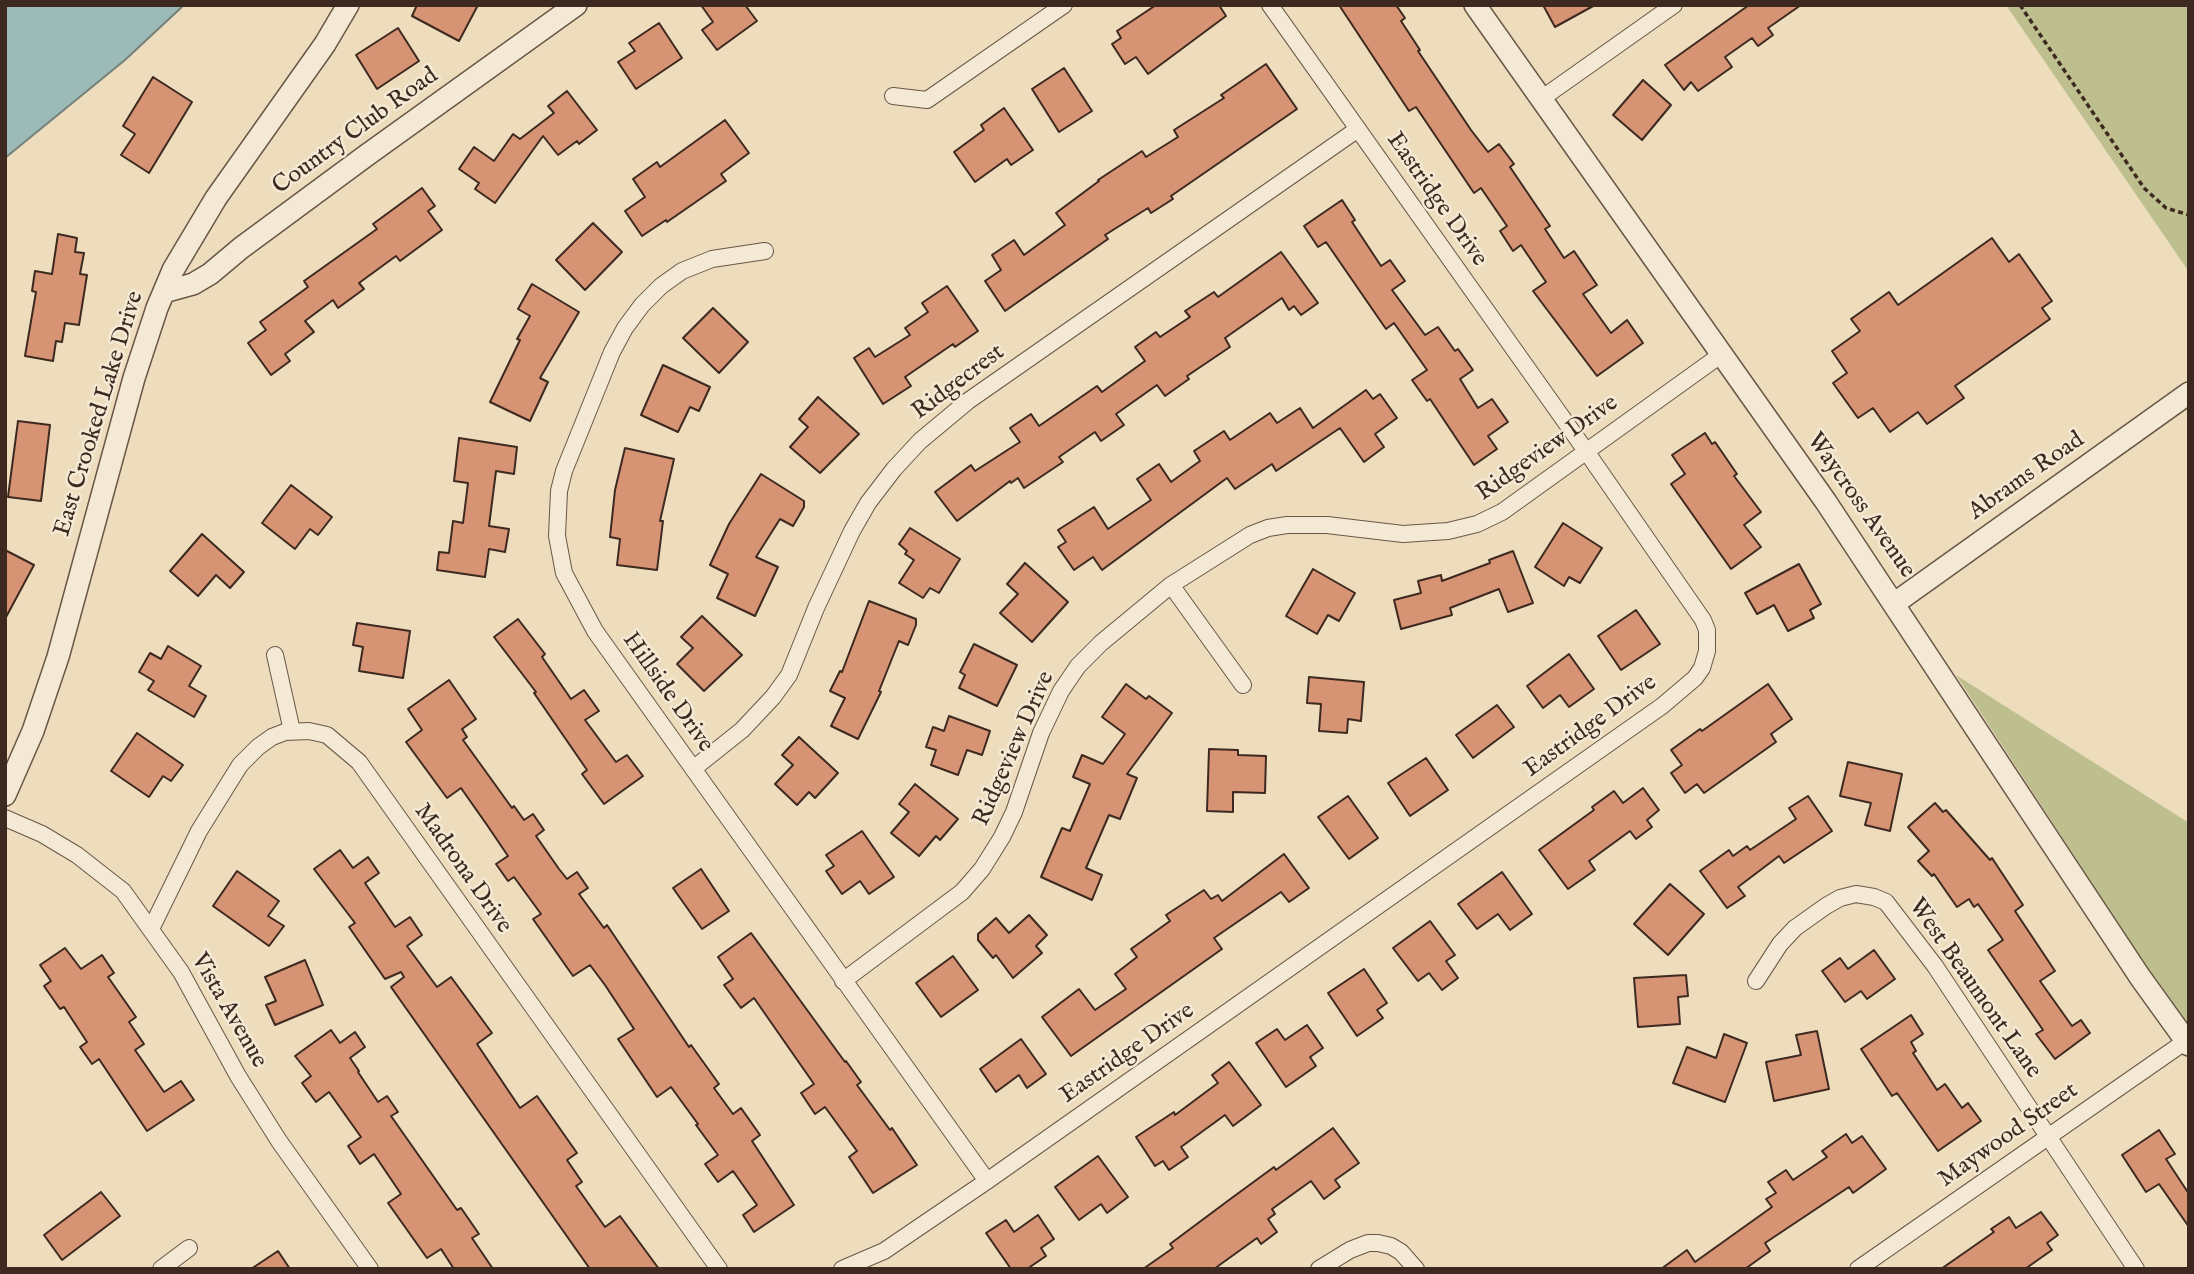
<!DOCTYPE html>
<html>
<head>
<meta charset="utf-8">
<style>
	body { margin:0 }
	#map { position:relative; width:2194px; height:1274px; overflow:hidden; background:#eeddbd; font-family:"IM FELL English",serif }
	canvas { display:block }
	.frame { position:absolute; inset:0; border:7px solid #3d2920; pointer-events:none }
</style>
</head>
<body>
<div id="map">
<canvas width="2194" height="1274"></canvas>
<div class="frame"></div>
</div>
<script>
const ctx = document.querySelector('canvas').getContext('2d');
ctx.lineJoin = 'round';
function fill(path, color) {
  ctx.fillStyle = color;
  ctx.fill(path, 'evenodd');
}
function poly(rows) {
  const path = new Path2D();
  for (const r of rows) {
    path.moveTo(r[0], r[1]);
    for (let i = 2; i < r.length; i += 2) path.lineTo(r[i], r[i + 1]);
  }
  return path;
}
function trace(path, color, width, dash) {
  ctx.strokeStyle = color;
  ctx.lineWidth = width;
  ctx.lineCap = dash ? 'butt' : 'round';
  ctx.setLineDash(dash || []);
  ctx.stroke(path);
}
function write(font, color, halo, rows, align = 'center') {
  ctx.font = font + ' "IM FELL English",serif';
  ctx.lineWidth = 5;
  ctx.setLineDash([]);
  ctx.textBaseline = 'middle';
  ctx.strokeStyle = halo;
  ctx.fillStyle = color;
  for (const [text, x, y, turn = 0] of rows) {
    ctx.save();
    ctx.translate(x, y);
    ctx.rotate((+turn || 0) * Math.PI / 180);
    ctx.textAlign = isNaN(turn) ? turn : align;
    if (halo) ctx.strokeText(text, 0, 0);
    ctx.fillText(text, 0, 0);
    ctx.restore();
  }
}
const green = poly([
	[2006,5,2189,5,2189,272],
	[1956,675,2189,823,2189,1025,2149,970]
]);
const water = poly([
	[5,5,184,5,125,60,5,158,5,5]
]);
const building = poly([
	[417,5,478,5,459,41,412,16,417,5],
	[701,5,745,5,757,21,717,50,702,30,713,22,701,5],
	[1156,5,1219,5,1226,16,1148,74,1136,57,1125,64,1112,44,1121,38,1117,31,1156,5],
	[1339,5,1396,5,1405,18,1401,21,1420,50,1418,51,1471,130,1488,152,1499,144,1514,164,1510,167,1550,226,1545,229,1564,258,1574,251,1597,285,1583,294,1611,333,1627,320,1643,343,1597,376,1533,291,1546,282,1521,245,1513,251,1500,231,1507,226,1481,188,1474,193,1416,107,1409,111,1339,5],
	[1543,5,1595,5,1555,27,1543,5],
	[1749,5,1801,5,1768,28,1773,35,1758,46,1752,38,1725,57,1732,67,1698,91,1691,82,1684,90,1665,65,1749,5],
	[659,23,682,58,636,89,618,62,635,51,629,43,659,23],
	[398,28,419,61,377,89,356,55,398,28],
	[1266,64,1297,109,1171,196,1173,199,1151,213,1148,208,1105,235,1108,239,1005,311,985,281,1001,270,992,255,1014,240,1024,255,1065,225,1056,213,1099,181,1098,180,1142,151,1146,157,1178,137,1174,130,1224,98,1221,95,1266,64],
	[1064,68,1092,111,1059,132,1032,89,1064,68],
	[153,77,192,102,149,173,121,155,135,134,123,126,153,77],
	[1643,80,1671,105,1642,140,1613,115,1643,80],
	[567,91,597,130,579,144,577,141,558,155,543,136,495,203,475,189,479,183,459,169,474,147,494,161,513,134,520,139,554,113,548,106,567,91],
	[1004,108,1033,150,1011,165,1007,159,975,182,954,152,984,130,981,125,1004,108],
	[725,120,749,153,721,174,726,181,667,222,666,220,642,236,625,211,645,197,633,179,657,162,660,167,725,120],
	[422,188,435,206,428,211,442,230,400,261,396,256,359,283,364,289,338,308,333,300,305,321,314,332,285,354,290,361,271,375,248,343,266,330,260,322,308,287,304,281,377,229,373,224,422,188],
	[1342,200,1355,220,1352,222,1381,266,1390,260,1405,281,1392,290,1425,335,1438,327,1455,351,1458,349,1473,370,1460,379,1478,408,1492,399,1508,422,1488,436,1497,449,1474,465,1430,399,1427,401,1412,380,1427,370,1394,323,1386,329,1326,242,1318,247,1304,226,1342,200],
	[593,223,622,252,585,290,556,260,593,223],
	[58,234,77,238,75,252,84,253,80,274,87,275,79,325,65,323,62,342,56,341,53,361,25,356,36,292,32,291,35,271,52,274,58,234],
	[1992,238,2009,262,2019,254,2052,301,2042,308,2050,319,1955,386,1964,398,1927,424,1918,412,1890,432,1873,408,1858,418,1833,383,1847,373,1832,351,1860,331,1851,319,1889,292,1898,305,1992,238],
	[1281,252,1318,303,1301,315,1294,306,1289,310,1282,298,1225,338,1230,347,1187,376,1189,379,1165,396,1157,385,1116,414,1124,425,1101,441,1095,432,1059,457,1063,462,1024,488,1018,478,1011,483,1010,481,957,521,935,492,971,465,975,471,1020,442,1010,428,1031,414,1039,426,1097,386,1102,392,1145,361,1135,347,1156,332,1160,337,1190,317,1185,311,1214,292,1218,297,1281,252],
	[532,284,579,312,540,378,548,382,530,421,490,402,520,340,517,339,530,316,518,309,532,284],
	[947,286,978,331,955,347,953,344,905,377,911,386,883,404,854,358,869,348,875,357,910,335,905,328,928,312,922,303,947,286],
	[713,308,748,342,719,373,683,338,713,308],
	[663,365,710,387,699,411,690,407,678,432,641,415,663,365],
	[1366,390,1373,399,1380,394,1397,418,1375,434,1384,447,1364,462,1340,428,1276,471,1272,464,1235,489,1227,478,1102,570,1093,557,1074,570,1058,547,1066,542,1058,530,1094,507,1108,529,1151,500,1137,479,1159,464,1171,482,1200,461,1194,451,1224,431,1230,440,1270,413,1277,423,1300,408,1313,428,1366,390],
	[818,397,859,434,820,473,790,447,808,427,799,419,818,397],
	[18,421,50,425,41,501,8,497,18,421],
	[1705,433,1712,444,1715,442,1737,474,1734,476,1761,512,1744,525,1761,547,1731,569,1671,484,1685,474,1672,455,1705,433],
	[459,438,517,447,514,474,496,471,489,526,509,529,505,552,489,549,485,577,437,570,439,552,449,553,453,521,463,523,468,483,454,481,459,438],
	[625,448,674,459,660,521,663,521,657,570,617,565,620,539,610,537,615,490,625,448],
	[761,474,804,501,804,507,793,526,780,519,756,557,778,567,755,616,717,598,728,574,710,565,729,524,761,474],
	[291,485,332,517,318,535,310,529,295,549,262,523,291,485],
	[1563,523,1602,548,1580,583,1569,577,1564,586,1535,567,1563,523],
	[910,528,960,559,939,593,930,588,923,598,899,583,914,560,905,554,907,551,899,544,910,528],
	[202,534,244,572,230,588,216,575,198,596,170,571,202,534],
	[5,550,34,565,5,619,5,550],
	[1513,551,1533,603,1508,612,1499,589,1450,608,1452,615,1401,629,1394,600,1421,593,1418,581,1441,575,1442,581,1490,563,1489,560,1513,551],
	[1025,563,1068,602,1032,642,1000,613,1018,594,1007,584,1025,563],
	[1799,564,1821,604,1810,610,1814,618,1788,631,1774,605,1757,614,1745,593,1799,564],
	[1313,569,1355,593,1339,621,1328,615,1317,634,1286,616,1313,569],
	[869,601,916,619,916,625,908,645,899,641,879,691,881,692,858,739,831,726,845,698,830,691,840,671,842,672,869,601],
	[1636,610,1660,644,1621,670,1598,636,1636,610],
	[702,616,742,655,704,691,677,664,693,648,681,637,702,616],
	[518,619,545,654,542,657,571,699,584,690,599,711,585,720,616,762,627,755,643,776,604,804,582,774,587,770,534,693,536,692,494,637,518,619],
	[357,623,410,631,403,678,359,671,363,647,353,645,357,623],
	[974,644,1017,665,997,706,959,688,965,675,960,672,974,644],
	[168,646,201,666,189,686,206,696,194,717,148,690,154,681,139,672,150,653,161,659,168,646],
	[1569,654,1594,689,1569,707,1560,695,1543,708,1527,686,1569,654],
	[1309,677,1364,682,1361,721,1348,719,1347,733,1319,731,1321,704,1307,703,1309,677],
	[449,680,476,719,462,729,467,737,463,740,512,808,514,806,524,820,533,814,544,830,536,836,559,869,567,879,577,872,588,888,579,894,604,928,607,925,689,1047,691,1045,719,1084,714,1088,733,1114,741,1108,760,1135,752,1141,794,1205,754,1232,743,1215,757,1205,733,1171,718,1182,705,1164,718,1155,696,1125,698,1124,671,1087,657,1097,618,1039,634,1029,605,985,590,965,573,976,533,919,541,914,514,877,508,881,496,864,508,856,487,825,461,788,447,798,406,742,422,730,408,709,449,680],
	[1126,684,1146,699,1149,696,1172,713,1127,774,1137,778,1120,819,1109,815,1086,868,1102,875,1092,900,1041,877,1062,828,1070,831,1090,784,1073,777,1082,755,1103,764,1125,734,1102,717,1126,684],
	[1768,684,1792,719,1771,734,1776,742,1704,793,1697,784,1685,793,1671,773,1682,765,1671,750,1700,729,1702,731,1768,684],
	[1497,705,1514,727,1473,758,1456,735,1497,705],
	[949,716,990,731,982,755,967,750,958,775,931,765,936,750,926,747,933,727,944,731,949,716],
	[137,733,183,765,171,781,163,776,149,797,111,771,137,733],
	[799,737,838,773,815,798,809,792,797,805,775,784,793,765,782,755,799,737],
	[1209,749,1238,750,1238,755,1266,756,1265,793,1233,792,1233,812,1207,811,1209,749],
	[1426,758,1448,790,1410,816,1388,783,1426,758],
	[1848,762,1902,774,1890,831,1865,825,1871,803,1840,796,1848,762],
	[915,784,958,819,940,840,936,836,919,856,891,833,909,812,899,804,915,784],
	[1643,788,1659,810,1647,820,1652,827,1636,839,1630,831,1589,861,1595,870,1568,889,1539,850,1594,810,1592,807,1614,791,1623,803,1643,788],
	[1348,796,1378,838,1349,859,1318,817,1348,796],
	[1808,796,1832,831,1784,863,1779,856,1738,887,1745,896,1727,908,1700,871,1729,850,1733,856,1747,846,1750,850,1796,819,1789,808,1808,796],
	[1935,803,1943,812,1946,810,1990,860,1992,858,2023,905,2015,911,2055,971,2040,981,2072,1026,2081,1020,2090,1033,2055,1059,2036,1034,2043,1030,1988,950,2003,940,1978,904,1974,907,1969,899,1957,907,1934,874,1932,876,1918,861,1929,851,1908,827,1935,803],
	[862,831,894,877,869,894,860,881,842,894,826,871,834,866,826,855,862,831],
	[340,850,353,868,368,857,379,873,365,883,395,927,410,917,422,935,407,946,437,987,451,977,492,1033,477,1044,520,1108,537,1096,577,1153,567,1160,582,1182,576,1186,605,1227,620,1216,659,1269,590,1269,391,987,404,977,401,972,385,979,349,927,355,923,314,869,340,850],
	[1284,854,1309,888,1289,902,1281,892,1214,938,1222,949,1071,1056,1042,1017,1079,989,1095,1010,1126,989,1115,974,1137,957,1131,949,1170,921,1166,915,1204,890,1211,899,1218,895,1222,901,1284,854],
	[701,869,729,911,702,929,673,888,701,869],
	[237,871,279,901,268,916,284,926,269,946,213,906,237,871],
	[1502,872,1532,914,1510,930,1498,914,1477,929,1458,904,1502,872],
	[1670,884,1704,914,1668,955,1634,924,1670,884],
	[1029,915,1047,935,1036,946,1042,953,1013,978,996,955,993,958,978,940,978,934,996,918,1009,933,1029,915],
	[1430,921,1455,955,1446,961,1458,978,1442,990,1429,973,1418,981,1393,948,1430,921],
	[751,933,845,1062,846,1061,861,1082,857,1085,890,1130,892,1128,917,1165,873,1193,849,1157,857,1151,825,1107,815,1114,801,1093,814,1084,754,998,741,1008,724,985,733,979,718,957,751,933],
	[65,948,81,969,102,955,114,973,108,977,136,1017,129,1022,144,1044,135,1050,164,1092,181,1081,194,1100,147,1131,99,1059,92,1064,80,1047,87,1042,64,1007,60,1009,44,986,51,981,40,965,65,948],
	[1874,950,1895,979,1867,999,1861,991,1845,1002,1822,971,1840,958,1848,969,1874,950],
	[953,956,978,990,941,1017,916,983,953,956],
	[305,960,323,1005,275,1025,266,1005,276,1001,265,977,305,960],
	[1364,969,1387,1003,1377,1010,1383,1018,1357,1036,1328,993,1364,969],
	[1686,975,1688,996,1678,997,1680,1024,1638,1027,1634,978,1686,975],
	[1911,1015,1923,1034,1911,1042,1916,1051,1913,1053,1937,1090,1945,1084,1962,1108,1968,1103,1981,1121,1938,1151,1897,1093,1892,1096,1861,1049,1911,1015],
	[1307,1025,1323,1048,1310,1057,1316,1066,1286,1087,1256,1043,1277,1029,1285,1040,1307,1025],
	[331,1030,340,1043,355,1032,365,1047,350,1058,359,1071,358,1072,378,1102,387,1096,398,1112,391,1116,457,1210,461,1208,479,1234,472,1238,493,1269,454,1269,441,1249,427,1258,388,1203,401,1194,374,1154,360,1164,348,1146,361,1137,329,1092,316,1102,302,1083,311,1076,295,1056,331,1030],
	[1817,1031,1829,1089,1774,1101,1766,1062,1801,1055,1796,1035,1817,1031],
	[1724,1034,1747,1043,1725,1102,1673,1083,1687,1047,1716,1058,1724,1034],
	[1021,1039,1046,1074,1027,1088,1019,1075,996,1092,980,1069,1021,1039],
	[1229,1062,1261,1105,1233,1126,1225,1115,1181,1147,1188,1157,1169,1170,1163,1161,1155,1166,1136,1137,1174,1112,1175,1115,1218,1083,1212,1075,1229,1062],
	[1333,1128,1359,1163,1335,1180,1340,1187,1324,1199,1311,1181,1272,1209,1275,1214,1268,1219,1277,1232,1261,1244,1257,1238,1214,1269,1143,1269,1173,1248,1170,1244,1229,1200,1274,1167,1276,1170,1333,1128],
	[2159,1130,2175,1154,2166,1159,2189,1194,2189,1227,2159,1184,2146,1192,2122,1155,2159,1130],
	[1846,1134,1852,1143,1862,1136,1886,1169,1853,1193,1849,1187,1765,1243,1770,1251,1745,1269,1661,1269,1687,1250,1695,1262,1772,1207,1766,1199,1776,1193,1768,1182,1786,1170,1793,1180,1827,1157,1822,1151,1846,1134],
	[1098,1156,1128,1197,1107,1213,1101,1204,1079,1220,1055,1187,1098,1156],
	[101,1192,120,1216,62,1260,44,1235,101,1192],
	[2041,1212,2058,1235,2047,1243,2052,1250,2025,1269,1941,1269,1994,1232,1991,1229,2009,1217,2016,1228,2041,1212],
	[1038,1215,1054,1239,1041,1248,1046,1256,1027,1269,1011,1269,986,1233,1006,1220,1014,1232,1038,1215],
	[278,1251,290,1269,251,1269,278,1251]
]);
const path = poly([
	[2020,5,2144,188,2166,208,2189,215]
]);
const minor = poly([
	[893,96,927,100,1064,5],
	[1541,99,1674,5],
	[765,251,712,259,682,271,661,286,642,305,625,328,612,352,564,471,559,491,557,536,564,573,595,631,987,1181],
	[1171,585,1243,685],
	[275,655,292,731],
	[693,769,742,730,773,697,789,675,816,608,852,531,868,503,894,469,920,441,968,401,1358,129],
	[5,818,42,834,77,855,123,891,181,972,238,1076,279,1141,370,1269],
	[151,929,199,831,240,765,258,747,272,737,285,732,309,731,327,735,359,762,719,1269],
	[843,981,962,892,982,869,1002,837,1014,812,1041,733,1061,691,1078,666,1101,643,1171,585,1250,535,1268,528,1287,525,1327,525,1403,534,1448,531,1477,524,1502,512,1722,354],
	[1756,981,1780,944,1795,928,1826,906,1840,898,1856,894,1874,897,1886,902,1935,966,2136,1269],
	[161,1269,189,1248],
	[842,1269,884,1251,987,1181,1662,706,1695,678,1702,668,1707,651,1707,630,1703,620,1586,451,1270,5],
	[1319,1269,1350,1250,1368,1243,1378,1243,1391,1246,1401,1252,1416,1269],
	[1858,1269,2186,1041]
]);
const tertiary = poly([
	[1475,5,1826,502,2140,977,2189,1045],
	[164,292,193,284,210,274,241,248,367,155,576,5],
	[1895,603,2189,393],
	[5,795,33,731,58,657,134,378,157,308,173,270,216,198,325,44,348,5]
]);
const streetNames = [
	["Country Club Road",356,132,-36],
	["Eastridge Drive",1436,200,55],
	["Ridgecrest",959,383,-37],
	["East Crooked Lake Drive",100,414,-73],
	["Ridgeview Drive",1548,449,-35],
	["Abrams Road",2027,477,-35],
	["Waycross Avenue",1860,506,55],
	["Hillside Drive",667,693,55],
	["Eastridge Drive",1591,727,-36],
	["Ridgeview Drive",1015,749,-66],
	["Madrona Drive",462,869,55],
	["West Beaumont Lane",1974,989,55],
	["Vista Avenue",228,1011,60],
	["Eastridge Drive",1128,1054,-35],
	["Maywood Street",2009,1136,-35]
];
fill(green, '#bdc08e');
fill(water, '#9bbab8');
trace(water, '#75807b', 2);
fill(building, '#d79474');
trace(building, '#3d2920', 2);
trace(minor, '#695647', 18);
trace(tertiary, '#695647', 24);
trace(path, '#3d2920', 3.5, [5, 3.5]);
trace(minor, '#f4e9d4', 16);
trace(tertiary, '#f4e9d4', 21);
write('24px', '#3d2920', '#f4e9d4', streetNames);
</script>
</body>
</html>
